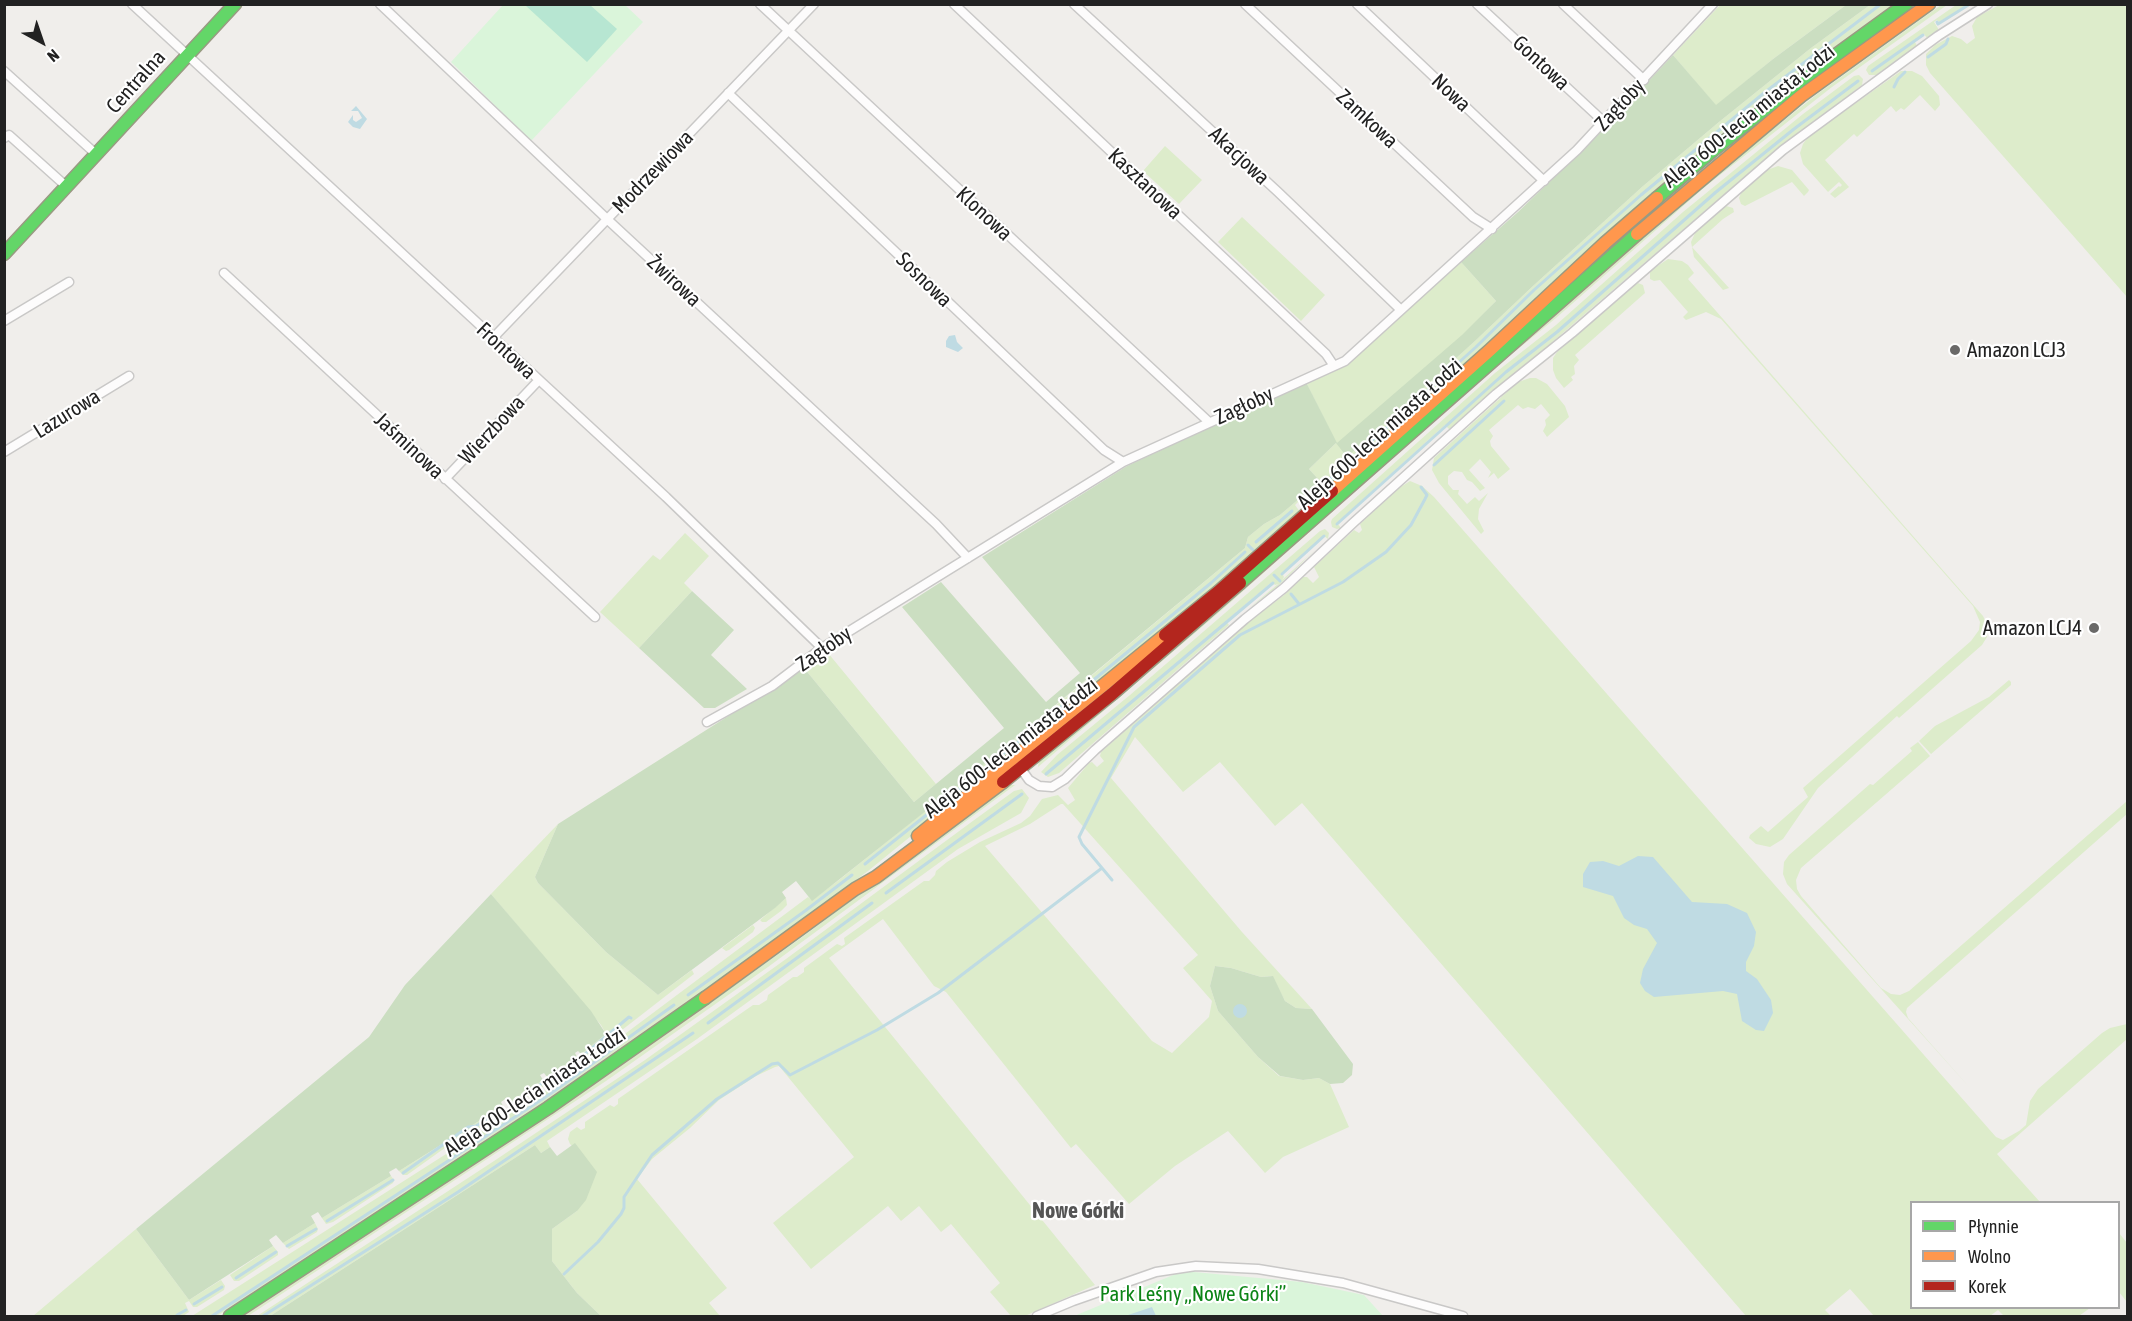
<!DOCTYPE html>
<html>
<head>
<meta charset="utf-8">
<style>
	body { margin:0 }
	#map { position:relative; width:2132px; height:1321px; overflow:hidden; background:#f0eeeb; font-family:"Asap Condensed",sans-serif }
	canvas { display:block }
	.frame { position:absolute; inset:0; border:6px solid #222; pointer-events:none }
	.legend { position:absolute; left:1910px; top:1201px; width:210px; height:108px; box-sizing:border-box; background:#fff; border:2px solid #a7a7a7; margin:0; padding:8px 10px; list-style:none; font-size:18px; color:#222 }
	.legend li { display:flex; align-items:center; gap:12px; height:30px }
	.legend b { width:30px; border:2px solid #a7a7a7 }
	.north { position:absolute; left:12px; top:12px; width:60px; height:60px; -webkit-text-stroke:4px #fff; paint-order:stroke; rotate:140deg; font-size:16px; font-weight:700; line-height:24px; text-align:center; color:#222 }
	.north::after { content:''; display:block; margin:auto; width:21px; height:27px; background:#222; clip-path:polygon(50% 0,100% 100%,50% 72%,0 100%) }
</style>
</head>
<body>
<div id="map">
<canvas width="2132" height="1321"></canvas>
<div class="frame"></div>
<ul class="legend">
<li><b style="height:8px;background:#63d668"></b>Płynnie</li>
<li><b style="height:8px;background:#ff974d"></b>Wolno</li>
<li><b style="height:8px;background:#b3261e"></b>Korek</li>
</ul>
<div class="north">N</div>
</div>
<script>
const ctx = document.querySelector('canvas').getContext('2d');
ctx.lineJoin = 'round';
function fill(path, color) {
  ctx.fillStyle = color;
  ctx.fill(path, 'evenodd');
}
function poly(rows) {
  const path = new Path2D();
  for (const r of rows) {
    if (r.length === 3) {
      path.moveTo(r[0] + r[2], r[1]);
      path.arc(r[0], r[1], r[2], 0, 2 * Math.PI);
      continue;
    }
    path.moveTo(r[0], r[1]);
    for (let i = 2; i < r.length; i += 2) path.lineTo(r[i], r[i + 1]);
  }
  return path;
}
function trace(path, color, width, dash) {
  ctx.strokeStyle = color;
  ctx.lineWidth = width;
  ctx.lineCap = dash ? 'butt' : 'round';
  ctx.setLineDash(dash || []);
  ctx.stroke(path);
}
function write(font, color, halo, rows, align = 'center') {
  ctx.font = font + ' "Asap Condensed",sans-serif';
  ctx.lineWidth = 4.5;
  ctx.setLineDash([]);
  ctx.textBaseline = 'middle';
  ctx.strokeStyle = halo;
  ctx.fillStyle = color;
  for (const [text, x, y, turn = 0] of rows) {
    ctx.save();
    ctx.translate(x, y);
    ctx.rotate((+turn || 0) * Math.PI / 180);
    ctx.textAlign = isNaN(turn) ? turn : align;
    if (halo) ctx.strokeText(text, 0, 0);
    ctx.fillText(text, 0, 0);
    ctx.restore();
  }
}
const grass = poly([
	[1720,5,1846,5,1773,59,1716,106,1673,55],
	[1870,5,1893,5,1781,86,1715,139,1655,190,1534,299,1490,344,1304,509,1298,502,1295,505,1300,512,1225,581,868,871,698,997,519,1120,217,1316,192,1316,570,1075,808,897,812,900,839,880,1031,726,1245,548,1248,537,1264,524,1280,515,1320,481,1309,469,1336,443,1306,382,1372,341,1461,262,1496,301,1347,456,1475,341,1533,286,1642,187,1719,122,1811,48],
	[1941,5,1947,5,1832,87,1706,186,1556,318,1485,376,1223,609,1038,767,1039,760,1499,360,1561,310,1689,196,1816,95],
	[1956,5,1969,5,1939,22,1937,20,1934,22,1939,30,1927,38,1924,34,1914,40,1917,46,1876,75,1869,75,1866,70,1868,66],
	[1999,5,2127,5,2127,297,1930,73,1926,65,1926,54,1935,45,1952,36,1961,39,1967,44,1975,38,1972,26,1977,17],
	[1901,71,1912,71,1922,76,1939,96,1940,105,1935,111,1920,95,1904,110,1901,108,1896,112,1891,106,1857,137,1854,134,1825,160,1849,187,1835,198,1830,194,1839,186,1840,187,1842,185,1839,182,1828,192,1803,164,1800,153,1803,144,1808,137],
	[1859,75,1863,79,1862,85,1763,161,1450,430,1445,425,1337,523,1341,528,1337,529,1332,527,1331,522,1332,519,1495,373,1556,325,1683,212,1803,114,1854,76],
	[1165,146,1202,180,1179,204,1143,171],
	[1778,166,1792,170,1809,190,1808,192,1804,196,1792,182,1745,206,1741,204,1739,198,1741,193,1767,170],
	[1726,206,1733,208,1734,212,1723,219,1692,247,1729,288,1723,290,1694,257,1691,242,1696,231],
	[1242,217,1325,295,1301,321,1218,242],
	[1668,259,1682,261,1688,265,1694,273,1688,279,1983,616,1988,626,1987,637,1982,645,1899,718,1897,716,1818,788,1783,839,1770,847,1756,844,1749,838,1750,835,1761,826,1768,832,1808,797,1803,788,1971,641,1979,630,1980,622,1973,606,1721,319,1706,312,1686,320,1683,317,1688,312,1660,280,1654,281,1650,279,1650,271],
	[1638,283,1643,285,1645,293,1575,355,1579,360,1574,366,1575,374,1571,377,1573,380,1564,388,1556,378,1553,370,1553,358,1557,352,1631,287],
	[1530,378,1536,378,1547,384,1565,406,1569,417,1547,437,1543,431,1546,425,1545,420,1550,415,1541,404,1535,409,1528,407,1523,409,1518,405,1489,430,1493,436,1490,441,1491,446,1510,469,1498,479,1494,473,1488,478,1491,472,1480,459,1469,470,1485,488,1480,491,1472,482,1467,480,1462,472,1454,471,1448,476,1448,484,1453,490,1459,490,1458,494,1467,504,1475,497,1479,501,1488,493,1479,509,1478,519,1484,531,1481,534,1439,483,1432,470,1434,458,1518,382],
	[1410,481,1422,486,1434,497,1996,1137,2003,1140,2019,1131,2026,1125,2030,1101,2038,1089,2102,1033,2110,1028,2127,1024,2127,1039,1997,1154,2040,1202,1912,1202,1912,1308,2090,1308,2079,1316,2004,1316,1998,1310,1990,1316,1874,1316,1850,1289,1825,1310,1831,1316,1746,1316,1302,803,1275,826,1220,762,1183,792,1135,737,1111,778,1242,932,1312,1009,1296,1008,1285,1001,1272,976,1261,977,1231,968,1215,966,1210,986,1218,1011,1258,1057,1279,1076,1303,1080,1319,1078,1330,1084,1349,1127,1283,1157,1265,1173,1228,1131,1175,1166,1129,1204,1076,1144,1071,1148,946,992,934,986,883,919,829,958,1095,1285,1025,1316,1011,1316,990,1292,1000,1283,951,1224,941,1232,919,1206,901,1221,888,1206,811,1269,773,1223,854,1157,779,1066,775,1067,756,1076,719,1100,690,1128,652,1159,637,1179,727,1288,709,1303,720,1316,601,1316,577,1293,552,1261,552,1229,577,1211,575,1144,572,1146,570,1144,568,1139,570,1132,577,1127,581,1130,585,1128,585,1122,610,1105,614,1107,618,1104,618,1099,753,1005,759,1005,767,1000,768,995,793,977,797,977,804,972,804,968,837,944,842,946,845,944,844,938,924,881,929,881,935,875,936,871,947,862,980,842,1021,823,1030,816,1042,799,1058,795,1068,805,1075,800,1068,788,1089,763,1092,762,1097,767,1104,761,1100,756,1101,752,1246,624,1284,595,1303,577,1307,577,1313,583,1319,577,1314,567,1354,530,1359,533,1362,530,1360,524,1399,488],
	[1061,804,1063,804,1198,955,1183,968,1212,1001,1209,1017,1172,1053,1152,1041,985,846,1030,824],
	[1325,529,1329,533,1328,539,1324,536,1282,573,1284,577,1282,580,1315,550,1277,587,1248,609,1278,584,1275,585,1272,582,1226,621,1229,625,1059,773,1048,777,1041,772,1057,755,1130,695,1320,531],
	[685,533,709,556,684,583,692,591,639,648,600,612,653,555,660,560],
	[828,653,936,784,914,802,804,668],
	[2009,680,2011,682,2011,685,1931,754,1919,741,1935,726,1989,697],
	[1918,742,1930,756,1801,868,1796,880,1797,889,1801,896,1881,988,1891,994,1900,995,1909,991,2127,801,2127,814,1907,1008,1906,1012,1908,1018,1970,1088,1787,884,1783,874,1784,862,1789,855,1870,784,1873,785,1912,751,1910,748],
	[1011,785,1015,785,768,967,606,1081,248,1316,243,1316,520,1135,627,1062,801,938,1005,786],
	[1022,789,1029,798,1021,813,958,849,697,1039,547,1141,550,1147,541,1153,535,1145,270,1316,257,1316,494,1161,645,1060,786,959,966,826,1014,791],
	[558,824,535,877,538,883,606,952,658,995,692,970,694,974,586,1058,581,1054,606,1034,601,1025,491,894],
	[786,898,787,905,781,911,766,922,762,922,760,920],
	[753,925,755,928,753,932,729,950,726,951,722,948],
	[577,1057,578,1063,555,1080,552,1081,547,1077],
	[543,1080,544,1086,517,1104,510,1102],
	[503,1106,505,1109,504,1112,478,1129,470,1130,407,1175,403,1175,399,1171],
	[391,1176,394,1180,393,1183,333,1222,326,1224,322,1218],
	[315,1223,318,1229,317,1232,289,1249,283,1243],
	[136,1229,189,1300,221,1280,225,1286,224,1290,197,1307,193,1307,189,1301,185,1303,189,1312,183,1316,33,1316],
	[2119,1233,2127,1243,2127,1302,2119,1292],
	[273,1246,278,1252,278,1255,239,1281,234,1281,230,1275]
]);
const forest = poly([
	[1846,5,1870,5,1811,48,1719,122,1642,187,1533,286,1475,341,1347,457,1336,443,1309,469,1320,481,1280,515,1264,524,1248,537,1245,548,960,784,812,901,796,881,782,892,786,898,775,908,658,995,606,952,538,883,535,877,558,824,804,668,914,802,1004,728,902,607,941,582,1046,702,1080,673,982,557,1127,466,1306,382,1337,443,1462,335,1496,301,1461,262,1518,212,1593,140,1673,55,1716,105,1773,59],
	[692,591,734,630,711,655,747,689,715,708,704,708,639,648],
	[491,894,591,1011,606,1034,581,1054,578,1051,575,1053,577,1057,547,1077,544,1073,540,1075,543,1080,510,1102,507,1098,501,1102,503,1106,399,1171,396,1168,389,1172,391,1176,322,1218,318,1212,311,1216,315,1223,283,1243,276,1235,269,1240,273,1246,189,1300,136,1229,369,1037,405,985],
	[1215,966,1231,968,1261,977,1273,976,1285,1001,1296,1008,1312,1009,1353,1064,1352,1075,1343,1083,1330,1084,1319,1078,1303,1080,1280,1076,1258,1057,1218,1011,1210,986],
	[575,1143,597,1172,586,1200,577,1211,552,1229,552,1261,577,1293,601,1316,270,1316,535,1145,541,1153,550,1147,557,1156]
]);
const park = poly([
	[503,5,625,5,643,22,531,141,451,62],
	[1183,1271,1302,1282,1364,1295,1383,1316,1074,1316]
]);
const pitch = poly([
	[525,5,590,5,617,29,587,62]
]);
const water = poly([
	[356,106,367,119,360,129,353,127,348,122,353,115,353,120,356,122,362,118,358,111,351,111],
	[955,335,957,342,963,348,958,352,946,347,946,341,949,336],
	[1638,856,1653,857,1692,902,1727,904,1747,913,1756,932,1754,946,1746,962,1746,971,1757,979,1771,1000,1773,1013,1764,1031,1756,1030,1742,1021,1737,994,1723,991,1654,997,1645,991,1640,983,1643,969,1657,943,1647,929,1634,925,1624,918,1613,896,1583,887,1583,874,1590,862,1603,861,1619,866],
	[1240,1011,7],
	[1152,1307,1156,1316,1125,1316]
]);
const stream = poly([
	[1937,22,1938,24,1970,4],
	[1928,57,1946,44,1948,39],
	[1872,71,1923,35],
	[1894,87,1898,79,1905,72],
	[1434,465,1504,401],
	[1305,501,1476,347,1534,290,1641,195,1764,93,1881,4],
	[1337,524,1506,372,1557,332,1716,192,1794,129,1858,81],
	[1256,542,1292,511],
	[1248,545,1253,550],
	[1282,574,1324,536],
	[1274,575,1280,581],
	[1291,594,1299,604],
	[1046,774,1273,583],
	[865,864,1033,730,1211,583,1245,552],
	[1112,880,1082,844,1079,837,1134,727,1240,635,1343,582,1386,552,1411,525,1425,499,1427,495,1421,487],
	[886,893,1022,794],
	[688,995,805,911,852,875],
	[708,1023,872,903],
	[585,1054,629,1017,631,1018],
	[551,1078,576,1061],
	[514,1102,541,1084],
	[403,1173,468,1127,476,1126,502,1110],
	[327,1221,393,1180],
	[287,1246,316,1229],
	[564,1274,598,1242,621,1214,624,1208,624,1197,652,1155,717,1099,772,1064,778,1063,790,1075,877,1030,938,993,1102,868],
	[236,1278,276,1252],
	[194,1304,222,1287],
	[177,1315,186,1310],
	[212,1316,550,1094,674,1005],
	[263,1316,458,1192,693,1033]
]);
const street = poly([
	[132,4,666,497,822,648],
	[380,4,608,220,936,524,968,558],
	[760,4,1209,422],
	[954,4,1326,354,1334,366],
	[1074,4,1278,192,1401,310],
	[1245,4,1473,217,1492,229],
	[1357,4,1544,181],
	[1477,4,1604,122],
	[1563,4,1644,80],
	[4,71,97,155],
	[728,93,1104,450,1123,462],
	[4,138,9,135,67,187],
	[224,273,595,617],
	[4,321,69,282],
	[492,339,814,4],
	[4,452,129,376],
	[445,479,538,381],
	[707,722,772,686,822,648,1123,462,1345,361,1577,150,1713,4],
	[1019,766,1029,780,1039,786,1052,787,1065,779,1095,750,1245,619,1284,588,1353,523,1496,394,1572,333,1783,150,1938,36,1988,4],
	[1037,1316,1073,1301,1156,1272,1196,1266,1258,1269,1343,1283,1463,1316]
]);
const fast = poly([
	[1657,198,1711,152,1800,81,1906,4],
	[4,254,235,4],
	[1240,583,1637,234],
	[230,1316,548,1108,705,998]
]);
const slow = poly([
	[1637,234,1801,96,1929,4],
	[1332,491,1490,350,1605,243,1657,198],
	[918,836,1165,635],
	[705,998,855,889,876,877,1003,782]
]);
const jam = poly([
	[1165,635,1218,592,1332,491],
	[1003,782,1112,694,1240,583]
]);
const markers = [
	[1955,350,6,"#6a6968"],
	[2094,628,6,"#6a6968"]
];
const streetNames = [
	["Gontowa",1541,63,43],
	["Centralna",136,82,-48],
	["Nowa",1451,93,43],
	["Zagłoby",1620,105,-47],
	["Aleja 600-lecia miasta Łodzi",1749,116,-39],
	["Zamkowa",1367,119,43],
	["Akacjowa",1239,156,43],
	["Modrzewiowa",653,172,-46],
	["Kasztanowa",1145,184,43],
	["Klonowa",984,214,43],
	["Sosnowa",924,280,44],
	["Żwirowa",674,281,43],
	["Frontowa",506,351,43],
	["Zagłoby",1244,406,-25],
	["Lazurowa",67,414,-32],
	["Wierzbowa",492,430,-47],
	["Aleja 600-lecia miasta Łodzi",1380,434,-42],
	["Jaśminowa",409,446,43],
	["Zagłoby",824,649,-35],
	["Aleja 600-lecia miasta Łodzi",1011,748,-38],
	["Aleja 600-lecia miasta Łodzi",535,1092,-34]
];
const poiNames = [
	["Amazon LCJ3",1967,350],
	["Amazon LCJ4",2082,628,"right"]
];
const parkNames = [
	["Park Leśny „Nowe Górki”",1193,1294]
];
const neighbourhoodNames = [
	["Nowe Górki",1078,1211]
];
fill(grass, '#ddeccb');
fill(forest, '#cbdec1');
fill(park, '#daf5da');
fill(pitch, '#b7e6d2');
fill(water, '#bfdbe3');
trace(stream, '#bfdbe3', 3);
trace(street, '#c9c8c7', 11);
trace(fast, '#999a82', 15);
trace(slow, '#999a82', 15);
trace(jam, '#999a82', 15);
trace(street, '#fdfcfc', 8);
trace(fast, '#63d668', 12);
trace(slow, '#ff974d', 12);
trace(jam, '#b3261e', 12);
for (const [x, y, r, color] of markers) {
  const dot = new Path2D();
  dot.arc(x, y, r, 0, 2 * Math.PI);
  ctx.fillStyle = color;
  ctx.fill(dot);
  trace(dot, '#fff', 2);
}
write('21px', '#222', '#fff', streetNames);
write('21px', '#222', '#fff', poiNames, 'left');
write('21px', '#0c8416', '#fff', parkNames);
write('bold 22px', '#555', '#fff', neighbourhoodNames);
</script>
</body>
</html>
